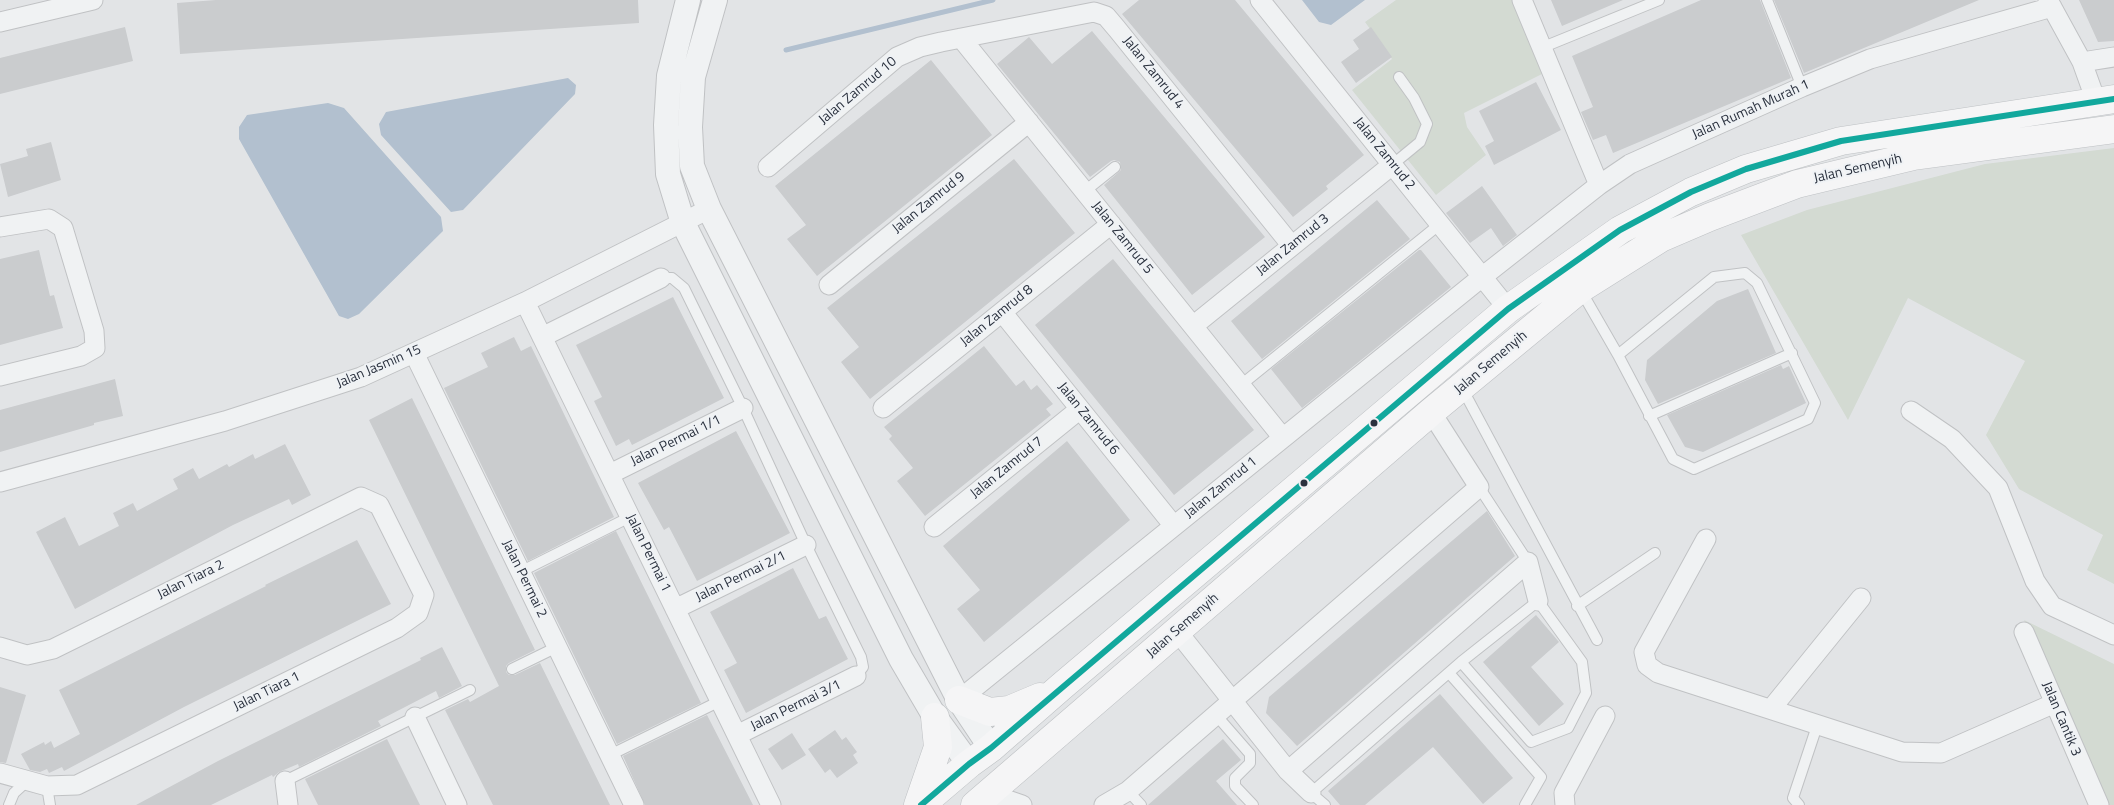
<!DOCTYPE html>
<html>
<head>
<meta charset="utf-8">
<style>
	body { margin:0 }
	canvas { display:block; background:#e2e4e6 }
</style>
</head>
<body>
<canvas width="2114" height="805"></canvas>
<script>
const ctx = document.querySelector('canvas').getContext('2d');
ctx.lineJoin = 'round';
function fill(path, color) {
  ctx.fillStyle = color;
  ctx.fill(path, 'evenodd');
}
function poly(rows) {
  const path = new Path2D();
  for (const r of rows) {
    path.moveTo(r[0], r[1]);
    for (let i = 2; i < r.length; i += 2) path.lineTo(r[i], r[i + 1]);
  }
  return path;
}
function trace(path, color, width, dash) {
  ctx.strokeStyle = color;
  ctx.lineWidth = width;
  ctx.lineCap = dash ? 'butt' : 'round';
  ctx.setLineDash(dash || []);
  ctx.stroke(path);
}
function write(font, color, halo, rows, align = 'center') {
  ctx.font = font + ' "Titillium Web",sans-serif';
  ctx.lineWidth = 4;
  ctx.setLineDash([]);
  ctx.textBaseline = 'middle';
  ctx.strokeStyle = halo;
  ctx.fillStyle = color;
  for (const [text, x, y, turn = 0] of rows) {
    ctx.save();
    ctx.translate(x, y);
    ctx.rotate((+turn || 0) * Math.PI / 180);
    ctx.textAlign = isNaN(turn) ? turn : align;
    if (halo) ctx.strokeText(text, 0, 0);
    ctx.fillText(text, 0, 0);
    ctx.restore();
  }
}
const green = poly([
	[1396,0,1512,0,1542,74,1464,113,1467,127,1486,155,1436,195,1352,90,1392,59,1365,22],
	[2114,148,2114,584,2087,570,2103,535,2019,489,1986,435,2025,361,1908,298,1848,420,1741,235,1807,210,1985,164],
	[2024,620,2114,664,2114,805,2106,805]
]);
const water = poly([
	[1302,0,1365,0,1331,25,1319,22],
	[568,78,576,85,575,94,463,210,451,212,381,135,379,124,386,112],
	[328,103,344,108,441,217,443,231,359,314,348,319,339,316,239,139,239,127,247,115]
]);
const stream = poly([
	[786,50,993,0]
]);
const building = poly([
	[216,0,638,0,639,23,180,54,177,3],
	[1139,0,1235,0,1364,155,1326,186,1328,189,1293,217,1122,14],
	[1551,0,1623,0,1562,26],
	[1701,0,1760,0,1791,78,1613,153,1606,135,1593,140,1581,112,1593,107,1572,56],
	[1774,0,1979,0,1804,73],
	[2079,0,2114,0,2114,41,2098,42],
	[125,27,133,61,0,94,0,58],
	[1371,27,1392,57,1356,83,1341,62,1359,49,1353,40],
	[1092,31,1265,237,1192,295,1104,185,1121,170,1120,162,1114,160,1111,161,1090,177,997,64,1029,37,1052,64],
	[931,60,992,135,817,276,787,239,806,225,775,186],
	[1536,82,1561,130,1494,165,1485,146,1494,141,1479,111],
	[51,142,61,180,8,197,0,164,28,156,26,149],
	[1014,159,1075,233,870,399,841,362,859,347,827,308],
	[1482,186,1517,235,1503,246,1491,228,1470,243,1446,213],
	[1377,200,1410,239,1262,359,1231,321],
	[39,250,50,296,54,295,63,328,0,345,0,259],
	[1419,250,1421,250,1451,287,1302,408,1271,369],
	[1113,259,1254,430,1174,495,1035,325],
	[1748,289,1776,353,1658,404,1645,380,1647,360,1717,301],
	[673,297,724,398,632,445,629,439,616,446,594,401,602,397,576,345],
	[514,337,521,351,531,346,614,517,528,561,444,388,488,367,481,353],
	[984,346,1016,386,1024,380,1031,390,1037,385,1053,404,1046,409,1051,415,925,516,897,481,913,468,889,439,892,436,884,427],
	[1781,365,1783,369,1789,366,1806,403,1703,452,1685,447,1667,415],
	[115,379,123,416,94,423,94,425,0,452,0,410],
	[412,398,535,650,509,663,506,666,506,672,509,675,515,675,540,663,610,805,493,805,445,710,468,699,470,702,499,686,369,420],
	[736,431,790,533,697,581,669,527,664,530,638,483],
	[1067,441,1130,520,984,642,957,609,980,590,943,546],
	[285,444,311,495,292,505,289,499,233,525,75,609,36,532,65,517,79,546,119,526,113,513,133,503,137,511,178,489,173,479,193,468,199,479,227,464,229,467,253,454,255,459],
	[1487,511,1515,556,1297,746,1266,713,1269,697],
	[616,531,701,703,617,744,534,573],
	[357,540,391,604,184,707,64,771,62,767,49,773,47,769,40,772,30,770,21,754,44,742,45,745,51,741,54,748,80,734,59,690,266,586,265,585],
	[793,568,819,619,826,616,848,659,746,713,724,670,737,663,710,612],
	[1536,615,1559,642,1531,667,1564,704,1539,726,1483,662],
	[442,647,462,686,439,698,436,691,378,721,381,726,299,767,298,764,279,772,273,777,272,775,211,805,136,805,218,761,421,660,420,658],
	[0,687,26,695,6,763,0,762],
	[1440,694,1513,778,1483,804,1433,747,1365,805,1340,805,1328,791],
	[707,715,753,805,645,805,623,756],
	[835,730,842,740,846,737,857,752,853,755,858,763,837,778,830,769,825,773,808,749],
	[792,733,806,755,782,770,768,749],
	[387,739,420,805,318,805,305,779],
	[1223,739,1241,760,1216,781,1237,805,1148,805]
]);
const service = poly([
	[1767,0,1802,87],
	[1541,48,1659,0],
	[1392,165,1420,142,1427,124,1414,98,1399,77],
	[1085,191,1115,167],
	[661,278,672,278,684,288,743,408,806,545,861,657,863,667,856,676],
	[1580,289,1618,355,1673,459,1694,469,1808,419,1815,403,1757,283,1745,273,1714,277,1618,355],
	[1241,385,1440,224],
	[1462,388,1597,640],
	[1649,416,1792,353],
	[1479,487,1528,562],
	[520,572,630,517],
	[1577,606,1655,553],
	[512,669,557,647],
	[1449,673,1541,777,1525,805],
	[1216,715,1250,754,1250,763,1235,778,1235,786,1253,805],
	[610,755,720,701],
	[285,781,470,690],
	[47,786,50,805],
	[1128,791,1141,805],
	[9,805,14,793,27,781],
	[1325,805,1311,793,1461,662,1538,601,1582,662,1586,693,1568,728,1531,742,1461,662],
	[1799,805,1793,798,1817,726]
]);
const minor = poly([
	[1260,0,1508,309],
	[1522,0,1599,185],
	[2048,0,2082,62,2096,101],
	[0,22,93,0],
	[961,38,1283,438],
	[2082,62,2114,57],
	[768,167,897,57,920,47,941,42,1094,12,1106,16,1117,29,1292,246],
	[0,227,49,219,63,228,94,331,95,348,81,356,0,376],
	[829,285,1029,122],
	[525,302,771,805],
	[1002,312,1174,526],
	[1193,326,1392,165],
	[542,337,661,278],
	[414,353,634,805],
	[883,408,1111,224],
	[1911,411,1952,439,1998,488,2035,581,2052,606,2114,635],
	[610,474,743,408],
	[0,482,225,421,361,377,525,302,709,209],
	[934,527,1080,409],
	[1706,539,1644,652,1647,665,1658,673,1902,752,1941,753,2055,703],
	[675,609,806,545],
	[1177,631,1288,771,1311,793],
	[2024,632,2099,805],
	[0,647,27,655,53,649,361,497,379,505,424,595,418,613,397,628,77,785,47,786,0,773],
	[959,700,1482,277,1599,185,1630,164,1802,87,1870,59,2052,7],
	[1771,709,1861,598],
	[415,717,457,805],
	[737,735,856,676],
	[1288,771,1528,562,1538,601],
	[285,781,288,805],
	[990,794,1022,805],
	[1104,805,1128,791,1479,487,1431,412],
	[1565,805,1564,793,1605,716]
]);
const tertiary = poly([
	[688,0,669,76,666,125,668,174,683,223,901,659,935,717,969,764],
	[715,0,693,77,690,127,692,166,709,209,959,700,991,748]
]);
const primary = poly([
	[959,700,990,712,1009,710,1040,697],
	[918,805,938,747,935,717],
	[921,805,969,764,991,748,1062,686,1508,309,1620,230,1691,192,1746,169,1841,141,2114,99],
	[975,805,1431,412,1580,289,1661,238,1710,217,1797,184,1914,156,2114,129]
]);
const bus1 = poly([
	[921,805,969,764,991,748,1508,309,1620,230,1691,192,1746,169,1841,141,2114,99]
]);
const markers = [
	[1374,423,4.5,"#2a313e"],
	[1304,483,4.5,"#2a313e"]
];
const streetNames = [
	["Jalan Zamrud 4",1153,73,51],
	["Jalan Zamrud 10",858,91,-40],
	["Jalan Rumah Murah 1",1751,110,-24],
	["Jalan Zamrud 2",1384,154,51],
	["Jalan Semenyih",1858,169,-13],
	["Jalan Zamrud 9",929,203,-39],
	["Jalan Zamrud 5",1122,238,51],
	["Jalan Zamrud 3",1293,245,-39],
	["Jalan Zamrud 8",997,316,-39],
	["Jalan Semenyih",1491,363,-40],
	["Jalan Jasmin 15",379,367,-23],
	["Jalan Zamrud 6",1088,419,51],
	["Jalan Permai 1/1",676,441,-26],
	["Jalan Zamrud 7",1007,468,-39],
	["Jalan Zamrud 1",1221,488,-39],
	["Jalan Permai 1",648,553,64],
	["Jalan Permai 2/1",741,577,-26],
	["Jalan Permai 2",524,579,64],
	["Jalan Tiara 2",191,580,-26],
	["Jalan Semenyih",1183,626,-41],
	["Jalan Tiara 1",267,692,-26],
	["Jalan Permai 3/1",796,706,-26],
	["Jalan Cantik 3",2061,719,67]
];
fill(green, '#d3dad2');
fill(water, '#b2c0cf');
trace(stream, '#b2c0cf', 5);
fill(building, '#caccce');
trace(service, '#c0c2c4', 12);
trace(minor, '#c0c2c4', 21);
trace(tertiary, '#c0c2c4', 26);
trace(primary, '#bec1c4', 29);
trace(service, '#f0f2f3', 10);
trace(minor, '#f0f2f3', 19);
trace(tertiary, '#f0f2f3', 24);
trace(primary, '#f5f5f6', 28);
trace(bus1, '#12a89d', 6);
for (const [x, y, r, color] of markers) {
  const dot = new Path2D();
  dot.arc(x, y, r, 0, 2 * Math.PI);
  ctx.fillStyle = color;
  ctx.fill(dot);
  trace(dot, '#eff2f5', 2);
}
write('14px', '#2a313e', '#eff2f5', streetNames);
</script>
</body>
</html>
